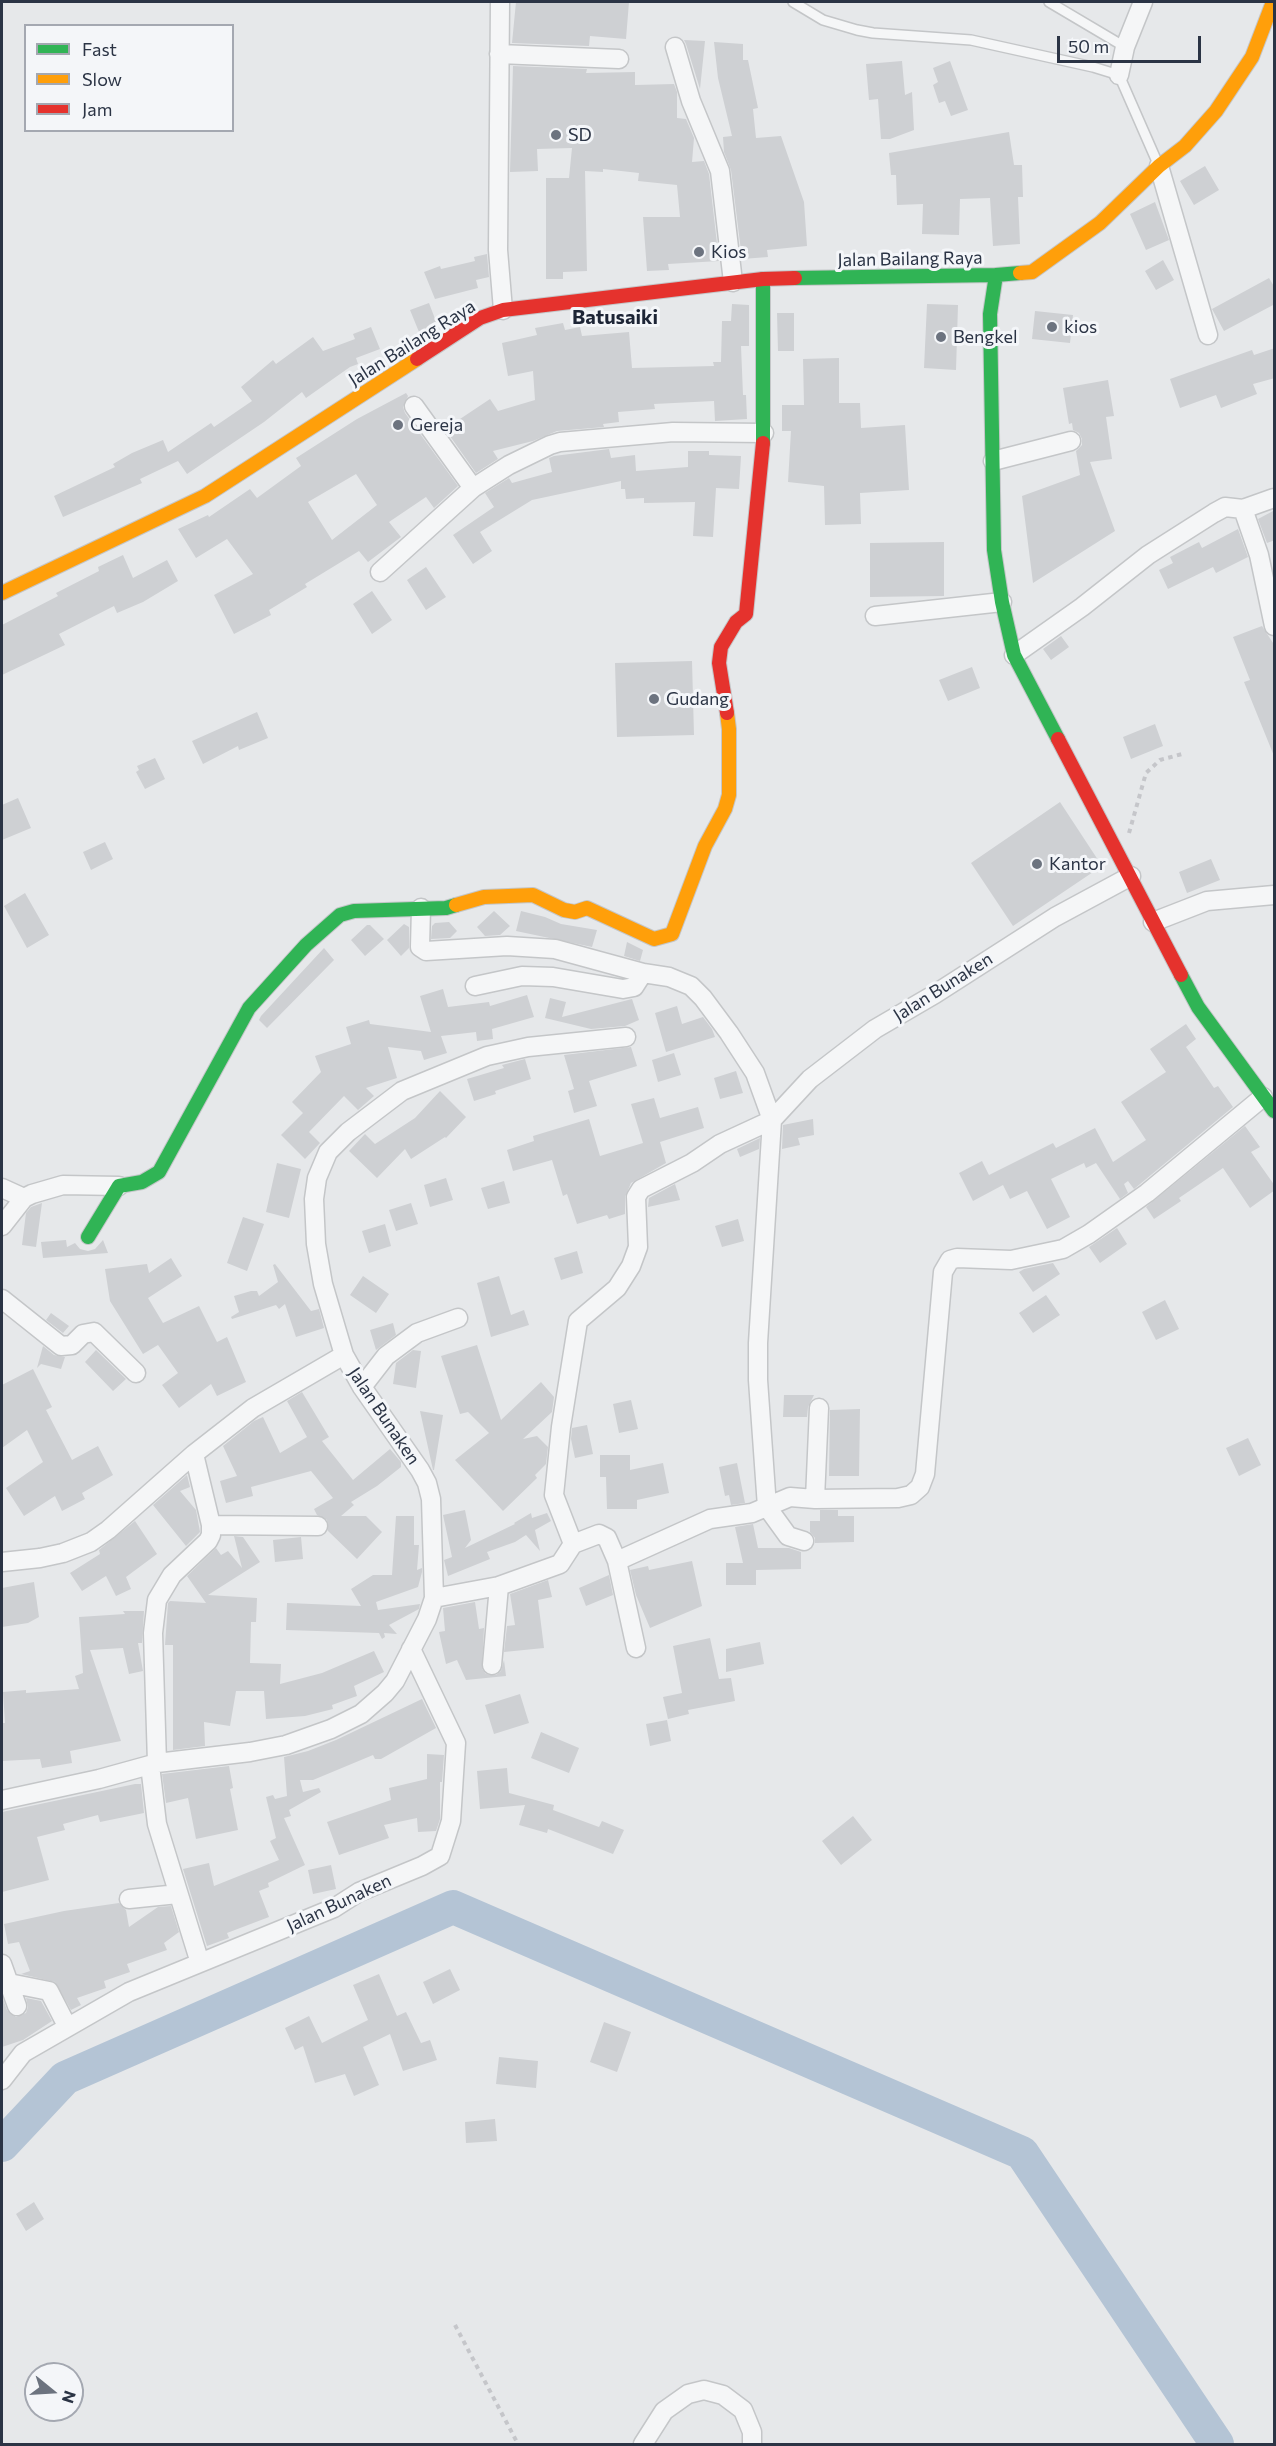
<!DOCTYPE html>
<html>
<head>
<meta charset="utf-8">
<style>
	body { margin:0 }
	#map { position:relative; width:1276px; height:2446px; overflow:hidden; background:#e6e8ea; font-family:Commissioner,sans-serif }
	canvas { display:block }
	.frame { position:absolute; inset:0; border:3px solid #2b3445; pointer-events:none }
	.legend { position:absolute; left:24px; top:24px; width:210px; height:108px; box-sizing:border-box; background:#f4f6f9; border:2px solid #a4a8b1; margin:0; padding:8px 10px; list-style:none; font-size:18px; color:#2b3445 }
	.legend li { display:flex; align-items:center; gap:12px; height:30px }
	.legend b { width:30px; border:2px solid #a4a8b1 }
	.north { position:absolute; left:24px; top:2362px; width:60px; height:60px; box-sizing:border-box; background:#f4f6f9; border:2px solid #a4a8b1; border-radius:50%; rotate:108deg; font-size:16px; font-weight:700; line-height:24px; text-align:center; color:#2b3445 }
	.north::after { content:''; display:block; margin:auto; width:21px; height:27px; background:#6c737f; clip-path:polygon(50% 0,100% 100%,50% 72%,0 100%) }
	.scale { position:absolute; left:1057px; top:36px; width:144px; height:27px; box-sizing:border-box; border:3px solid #2b3445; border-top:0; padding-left:8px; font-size:18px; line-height:21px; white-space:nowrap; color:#2b3445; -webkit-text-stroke:4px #f4f6f9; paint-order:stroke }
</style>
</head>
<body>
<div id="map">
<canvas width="1276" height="2446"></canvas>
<div class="frame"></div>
<ul class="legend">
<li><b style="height:8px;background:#30b455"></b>Fast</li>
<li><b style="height:8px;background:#ff9f0a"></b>Slow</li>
<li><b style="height:8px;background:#e5322d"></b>Jam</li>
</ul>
<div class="north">N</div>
<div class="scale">50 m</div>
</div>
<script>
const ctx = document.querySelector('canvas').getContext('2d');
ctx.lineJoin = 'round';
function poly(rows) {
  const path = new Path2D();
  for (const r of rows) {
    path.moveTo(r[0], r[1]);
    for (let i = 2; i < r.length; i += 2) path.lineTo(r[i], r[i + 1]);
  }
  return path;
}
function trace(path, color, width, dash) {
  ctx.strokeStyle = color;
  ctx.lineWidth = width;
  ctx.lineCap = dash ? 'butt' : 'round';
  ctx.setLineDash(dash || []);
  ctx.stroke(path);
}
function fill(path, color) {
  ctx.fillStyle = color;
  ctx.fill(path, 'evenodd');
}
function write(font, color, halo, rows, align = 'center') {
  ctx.font = font + ' Commissioner,sans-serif';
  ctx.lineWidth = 6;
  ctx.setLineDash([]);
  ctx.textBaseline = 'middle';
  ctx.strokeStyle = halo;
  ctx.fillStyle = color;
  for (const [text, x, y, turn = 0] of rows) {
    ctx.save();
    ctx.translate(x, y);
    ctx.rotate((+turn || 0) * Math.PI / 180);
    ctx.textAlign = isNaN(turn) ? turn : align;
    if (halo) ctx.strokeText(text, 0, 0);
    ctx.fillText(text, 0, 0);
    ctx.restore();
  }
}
const river = poly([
	[2,2145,65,2078,453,1907,1022,2153,1217,2444]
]);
const building = poly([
	[516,2,629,2,626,39,590,36,589,46,512,43],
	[684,40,705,41,700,89,686,44],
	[714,42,743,44,743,60,748,60,758,108,753,109,756,138,781,136,804,202,807,246,767,250,768,257,742,259,731,170,724,152,723,137,732,136,718,78],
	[902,61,905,95,912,92,914,130,890,139,881,139,878,99,869,100,866,64],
	[950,61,968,110,951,116,945,101,939,103,933,85,938,82,933,68],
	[513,66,587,69,586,73,635,72,635,85,674,84,677,92,677,118,686,119,694,138,692,162,704,161,709,174,719,261,668,264,669,270,647,271,643,217,680,217,677,185,638,181,639,173,603,169,603,172,585,171,587,271,563,272,563,279,546,279,546,178,569,178,572,148,537,149,538,171,510,172],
	[1009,132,1014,165,1022,165,1023,197,1018,197,1020,244,993,246,990,198,960,199,959,235,922,234,923,204,897,205,896,175,891,175,889,153],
	[1205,166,1219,190,1194,205,1180,181],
	[1155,202,1169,240,1146,250,1130,214],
	[487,254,489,277,476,280,478,288,435,299,424,272,440,266,441,269,475,261,474,257],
	[1163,260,1174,280,1156,290,1145,271],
	[1269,278,1275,288,1275,304,1224,331,1212,309],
	[429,303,437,324,419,332,410,310],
	[732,304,749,305,749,346,741,346,743,395,746,395,747,419,715,421,714,401,654,404,655,409,618,412,619,422,603,424,604,427,557,431,533,441,493,451,498,459,476,473,445,429,490,399,498,411,535,400,533,371,508,376,502,343,537,335,535,328,563,323,565,330,580,327,582,336,629,332,632,368,714,366,713,362,721,362,722,321,731,321],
	[927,304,958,305,956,370,924,368],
	[1035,311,1073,315,1070,343,1032,339],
	[777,313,794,313,794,351,778,351],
	[371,327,380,349,356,358,358,364,350,367,306,398,302,392,264,422,187,474,178,461,140,479,142,483,63,517,54,496,115,467,113,464,132,453,163,440,168,452,211,423,214,427,252,401,241,387,273,360,276,364,313,337,323,351,355,339,353,334],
	[1275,348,1275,378,1253,384,1257,394,1221,408,1216,395,1180,408,1170,379,1252,350,1254,355],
	[839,358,839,403,860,403,861,428,905,425,909,490,860,493,861,524,825,525,824,486,788,482,791,431,782,431,782,405,804,405,803,359],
	[1108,380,1114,416,1106,417,1112,459,1090,462,1115,531,1033,583,1022,496,1080,475,1076,451,1082,445,1082,439,1079,433,1073,430,1072,423,1069,424,1063,388],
	[406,393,408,396,403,407,405,413,458,486,434,508,426,497,389,522,401,537,368,562,359,551,305,584,307,587,269,610,271,615,234,634,214,595,253,574,227,539,196,558,178,529,208,515,209,517,250,489,257,498,301,466,296,458,357,419],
	[356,474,377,505,332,540,308,502],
	[609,449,611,458,635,455,636,471,688,467,688,451,709,451,709,455,741,456,739,489,716,488,713,537,693,536,695,502,644,503,644,498,626,499,625,489,621,489,621,481,532,500,480,532,492,551,473,564,453,535,494,507,485,493,509,478,512,483,552,472,549,458,554,456],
	[1275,510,1275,540,1267,543,1258,519],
	[1238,529,1248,557,1216,573,1213,567,1168,589,1159,570,1173,563,1170,557,1199,542,1202,548],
	[944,542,944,596,870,597,870,543],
	[123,555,133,578,167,560,178,581,143,602,117,613,114,606,59,634,65,645,2,675,2,625,58,596,56,593,99,571,98,567],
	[426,567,446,597,426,610,407,580],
	[372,591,392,620,372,634,353,604],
	[1262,626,1275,646,1274,756,1244,682,1250,680,1233,637],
	[1061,636,1069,647,1051,660,1043,649],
	[692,661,694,735,617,737,615,663],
	[972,667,980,688,948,701,939,680],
	[257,712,268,738,239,750,238,746,203,764,192,741],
	[1155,724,1163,746,1131,759,1123,737],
	[155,758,165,779,145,789,136,772,139,770,137,766],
	[18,798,31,828,2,840,2,805],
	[1060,802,1102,866,1013,926,971,863],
	[105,842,113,859,91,870,83,852],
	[1211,859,1220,880,1187,893,1179,872],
	[25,893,49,935,27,948,4,906],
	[494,911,510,926,500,935,485,936,477,927],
	[521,911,545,917,561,924,597,930,592,947,516,931],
	[449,922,457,931,450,938,431,939,432,926,435,923],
	[404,924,409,927,409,948,401,956,387,940],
	[367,925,370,925,384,939,365,956,351,940],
	[627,942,643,950,640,961,624,956],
	[324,948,334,960,267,1028,259,1020,261,1016],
	[443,989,448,1007,489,1002,490,1006,527,995,534,1017,492,1029,493,1039,477,1041,476,1032,441,1036,447,1053,424,1060,421,1051,388,1047,397,1078,366,1088,374,1096,358,1110,344,1096,309,1132,320,1143,305,1159,281,1135,303,1113,292,1102,321,1072,315,1056,351,1044,346,1027,369,1020,370,1024,431,1032,420,996],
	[550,998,566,1002,562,1017,632,999,639,1020,625,1026,591,1029,545,1018],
	[677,1006,682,1024,703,1017,712,1029,715,1037,666,1052,655,1013],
	[1186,1024,1196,1039,1186,1047,1214,1088,1218,1086,1233,1107,1134,1189,1128,1181,1124,1184,1128,1193,1120,1199,1096,1163,1086,1168,1084,1163,1051,1179,1070,1217,1047,1229,1027,1191,1010,1199,1003,1185,973,1201,959,1173,982,1161,989,1175,1053,1143,1056,1148,1095,1128,1113,1162,1146,1140,1121,1102,1166,1072,1150,1049],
	[631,1047,637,1066,589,1081,597,1106,574,1113,568,1091,574,1089,564,1055],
	[674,1053,681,1075,658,1082,652,1060],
	[525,1059,531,1079,495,1091,496,1094,474,1101,467,1079,504,1068,502,1065],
	[736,1071,743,1093,720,1099,714,1078],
	[440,1091,466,1117,446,1138,445,1137,411,1159,405,1149,377,1178,349,1151,365,1134,375,1144,415,1118],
	[654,1098,660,1118,698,1107,704,1128,660,1142,666,1163,631,1183,625,1197,625,1214,609,1219,607,1215,577,1224,567,1194,563,1196,552,1160,513,1171,507,1150,534,1141,533,1136,589,1119,600,1156,643,1143,631,1104],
	[813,1119,814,1135,798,1138,800,1145,782,1149,783,1125],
	[1245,1126,1260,1147,1251,1152,1275,1186,1275,1190,1250,1208,1223,1168,1179,1198,1181,1201,1154,1219,1146,1207],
	[760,1138,759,1149,740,1157,737,1149],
	[277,1163,301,1169,289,1218,266,1212],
	[446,1178,453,1200,430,1207,424,1185],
	[504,1181,510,1203,488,1209,481,1188],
	[675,1184,680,1200,648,1207,649,1198],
	[42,1203,36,1247,22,1245,26,1213,31,1207],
	[411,1203,418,1224,396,1231,389,1210],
	[243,1217,264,1224,247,1271,227,1263],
	[738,1219,744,1241,722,1247,715,1226],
	[385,1224,391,1246,369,1253,362,1231],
	[1117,1228,1127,1244,1100,1263,1089,1247],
	[66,1240,67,1247,75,1243,80,1249,88,1251,95,1249,103,1240,108,1253,43,1258,41,1242],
	[577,1251,583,1273,561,1280,554,1258],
	[171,1258,182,1276,148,1298,163,1323,199,1306,217,1342,227,1337,246,1382,217,1396,211,1384,179,1408,162,1385,178,1373,158,1345,143,1354,110,1301,105,1269,147,1264,149,1273],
	[1053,1263,1060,1274,1033,1292,1019,1272,1024,1269],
	[275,1264,311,1311,319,1309,324,1328,296,1337,285,1304,279,1309,276,1305,232,1319,231,1317,239,1312,234,1296,251,1291,257,1291,259,1296,278,1282,273,1265],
	[363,1276,389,1294,376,1313,350,1295],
	[499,1276,511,1315,524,1310,529,1325,491,1337,477,1283],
	[1046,1295,1060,1315,1033,1333,1019,1313],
	[1165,1300,1179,1329,1156,1340,1142,1312],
	[51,1313,69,1326,63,1333,46,1320],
	[393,1323,396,1335,376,1350,370,1330],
	[477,1345,501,1420,541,1382,554,1397,552,1412,523,1439,537,1436,548,1447,546,1464,535,1475,537,1478,503,1511,455,1460,489,1433,468,1412,460,1414,441,1356],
	[43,1346,54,1355,65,1357,61,1369,41,1364,37,1368],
	[96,1350,126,1379,113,1391,85,1362],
	[413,1350,421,1351,416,1388,393,1384,396,1363],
	[33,1369,52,1407,46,1410,72,1460,98,1446,113,1475,82,1493,85,1499,62,1511,55,1496,24,1516,6,1488,43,1462,27,1430,2,1448,2,1385],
	[302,1392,329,1437,322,1441,353,1480,390,1449,401,1462,401,1467,377,1486,351,1502,354,1505,341,1516,366,1516,382,1532,357,1559,328,1531,327,1520,317,1515,314,1509,333,1498,311,1471,251,1487,253,1496,226,1503,220,1481,237,1476,223,1446,254,1421,263,1417,280,1453,307,1437,287,1401],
	[784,1395,814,1395,808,1407,807,1417,783,1417],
	[631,1400,638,1429,619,1433,613,1404],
	[860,1409,859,1476,829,1476,830,1410],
	[420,1411,443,1415,434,1470,433,1470],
	[587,1425,593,1454,575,1458,571,1439,572,1428],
	[1248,1438,1261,1465,1239,1476,1226,1448],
	[600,1455,630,1455,630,1470,663,1463,669,1493,637,1500,637,1509,607,1509,606,1477,600,1477],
	[737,1463,745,1503,731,1505,729,1495,725,1496,719,1467],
	[187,1475,190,1487,180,1491,196,1510,200,1532,186,1546,153,1505],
	[465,1510,471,1540,465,1548,515,1524,514,1523,531,1513,532,1518,547,1513,551,1521,535,1530,540,1551,526,1535,515,1542,487,1552,490,1559,448,1576,444,1560,452,1557,443,1515],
	[820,1510,838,1510,838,1516,854,1516,854,1542,815,1543,815,1538,810,1532,810,1521,820,1521],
	[396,1516,414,1516,414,1545,419,1545,417,1570,422,1568,422,1572,418,1587,376,1602,378,1610,420,1604,419,1609,389,1625,397,1634,384,1633,385,1637,382,1639,379,1633,286,1630,287,1603,361,1606,351,1589,373,1575,392,1575],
	[135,1521,157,1554,126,1577,131,1589,116,1596,106,1576,82,1591,70,1573,100,1554,99,1550],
	[753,1524,758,1548,789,1548,801,1552,801,1569,756,1570,756,1585,726,1585,726,1563,743,1563,735,1527],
	[234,1536,243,1537,260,1562,208,1595,257,1598,256,1622,251,1622,250,1663,281,1664,280,1684,322,1673,374,1651,384,1672,354,1686,357,1696,332,1705,333,1709,305,1716,266,1719,264,1691,236,1691,230,1726,204,1722,205,1746,173,1750,173,1645,165,1645,168,1603,170,1601,206,1603,187,1576,216,1548,221,1555,228,1551,242,1568],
	[301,1537,303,1559,275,1562,273,1540],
	[692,1561,702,1606,650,1628,636,1595,630,1570,648,1566,649,1570],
	[609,1575,613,1595,586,1606,579,1588],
	[548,1580,552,1597,538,1600,544,1648,504,1652,507,1626,515,1625,510,1594],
	[34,1582,39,1617,28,1623,2,1627,2,1588],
	[475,1602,479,1629,484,1628,482,1669,486,1674,496,1675,501,1671,504,1660,506,1676,466,1680,457,1660,446,1664,439,1632,445,1631,443,1608],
	[123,1611,144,1611,142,1643,138,1643,143,1671,129,1674,123,1648,90,1650,121,1741,70,1751,72,1763,42,1768,40,1759,2,1761,2,1723,5,1723,3,1692,26,1690,26,1693,79,1689,75,1676,83,1673,79,1617,125,1614],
	[710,1638,719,1679,731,1678,735,1701,688,1710,689,1714,668,1719,663,1697,682,1693,673,1646],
	[760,1642,764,1664,726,1672,726,1649],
	[520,1694,529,1723,494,1734,485,1705],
	[422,1699,436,1728,381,1759,375,1759,373,1755,313,1780,300,1780,303,1792,319,1788,321,1792,289,1810,291,1816,284,1818,305,1865,268,1883,269,1887,259,1891,269,1917,227,1933,229,1938,207,1946,183,1869,209,1863,214,1886,279,1860,270,1841,276,1838,266,1797,273,1795,275,1799,287,1796,284,1757,308,1751,336,1740],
	[667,1720,671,1741,650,1746,646,1724],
	[541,1732,579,1748,569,1773,531,1758],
	[427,1754,444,1755,442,1782,440,1782,440,1819,436,1831,418,1832,417,1818,384,1825,389,1838,339,1855,327,1822,391,1800,389,1788,427,1779],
	[229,1766,233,1788,230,1789,238,1830,196,1839,188,1798,166,1803,162,1774],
	[507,1768,509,1793,554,1805,553,1810,599,1827,602,1821,624,1830,613,1854,548,1829,547,1833,519,1825,525,1805,480,1809,477,1771],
	[135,1784,141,1784,144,1813,100,1822,98,1815,63,1824,65,1830,37,1837,49,1880,2,1892,2,1812],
	[853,1816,872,1840,841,1865,822,1841],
	[331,1865,336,1889,313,1894,308,1870],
	[119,1903,126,1910,129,1927,158,1907,171,1906,179,1932,164,1943,167,1950,127,1964,130,1972,104,1981,106,1988,77,1998,81,2005,71,2010,55,1982,21,1974,30,1971,19,1942,8,1944,4,1924,64,1911],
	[450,1969,460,1990,433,2004,423,1982],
	[379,1974,397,2016,406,2012,421,2043,430,2040,437,2060,403,2071,390,2034,363,2047,379,2085,354,2096,345,2074,315,2083,303,2046,295,2050,285,2028,309,2016,322,2043,368,2020,353,1985],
	[2,1996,7,2010,16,2017,26,2013,28,2007,26,1998,41,2001,52,2021,23,2040,2,2047],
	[604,2022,631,2032,617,2072,590,2062],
	[499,2057,538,2061,536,2088,496,2084],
	[495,2119,497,2141,466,2143,465,2122],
	[34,2202,44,2219,26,2231,16,2214]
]);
const path = poly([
	[1129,833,1146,773,1160,760,1182,754],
	[455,2325,518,2444]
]);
const lane = poly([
	[793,2,823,20,857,30,873,33,971,40,1093,67,1119,75,1158,164],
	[1049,2,1125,47]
]);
const street = poly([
	[500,2,498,250,503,310],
	[675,47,691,101,720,171,733,282],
	[499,54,619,59],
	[1119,75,1125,47,1143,2],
	[1159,166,1208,335],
	[414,406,473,488],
	[993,461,1071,441],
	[1274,498,1243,509,1259,555,1274,626],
	[380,572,473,488,509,465,550,445,560,442,673,432,764,433],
	[875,616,1002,602],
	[1014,655,1082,607,1148,555,1214,513,1225,507,1243,509],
	[421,908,420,947,426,951,507,946,555,949,643,973,669,977,691,986,703,998,729,1033,755,1073,772,1120,758,1343,758,1380,767,1507,788,1536,804,1541],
	[1153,922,1207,901,1274,895],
	[475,986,522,976,553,977,623,989,634,987,643,973],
	[2,1188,24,1198],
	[2,1226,24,1198,32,1194,63,1185,119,1186],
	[2,1299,61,1346,72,1345,83,1334,94,1332,136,1373],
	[362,1387,386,1356,417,1333,458,1318],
	[815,1499,898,1498,911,1495,920,1487,925,1474,943,1272,950,1260,957,1258,1011,1260,1063,1249,1089,1234,1147,1193,1263,1097],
	[211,1525,318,1526],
	[573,1544,554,1495,561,1427,578,1321,617,1288,631,1266,638,1247,636,1197,641,1189,692,1163,720,1144,772,1120,810,1079,875,1029,935,994,1055,917,1131,876],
	[573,1544,599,1534,607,1538,617,1561,636,1648],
	[617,1561,710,1519,752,1513,790,1497,815,1499,819,1408],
	[2,1562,40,1558,63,1553,91,1542,108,1530,194,1454,253,1408,344,1355],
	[434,1598,499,1586,560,1564,573,1544],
	[492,1665,499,1586],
	[157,1763,153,1633,157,1600,172,1575,208,1541,211,1535,211,1525,194,1454],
	[150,1765,157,1824,200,1963],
	[2,1800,99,1779,157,1763,250,1752,286,1745,331,1729,361,1714,385,1693,395,1681,427,1619,434,1598,431,1499,427,1483,420,1470,362,1387,344,1355,323,1284,316,1244,314,1199,317,1178,328,1152,348,1132,402,1091,487,1056,528,1047,626,1037],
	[129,1899,178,1894],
	[2,1964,17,2006],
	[9,1983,49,1991,67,2026],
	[2,2080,23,2053,129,1992,334,1908,359,1892,422,1866,440,1856,451,1821,456,1743,411,1649],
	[643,2444,664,2411,688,2394,704,2390,723,2395,743,2410,752,2432,752,2444]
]);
const fast = poly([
	[1020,273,996,275,990,314,994,550,1002,602,1014,655,1058,739],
	[795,278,996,275],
	[763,443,763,279],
	[1181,975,1198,1007,1274,1111],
	[88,1237,119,1186,142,1182,159,1172,249,1008,306,945,340,915,354,911,446,908,456,905]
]);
const slow = poly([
	[1020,273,1032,272,1100,223,1159,166,1185,146,1216,111,1252,57,1273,2],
	[2,593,205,496,417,359],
	[456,905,484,897,533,895,564,910,575,912,587,908,654,939,672,934,705,846,725,809,729,795,729,729,727,713]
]);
const jam = poly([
	[417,359,480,318,503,310,763,279,795,278],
	[727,713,719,663,721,647,736,622,746,614,763,443],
	[1058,739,1181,975]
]);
const markers = [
	[556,135,6,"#6c737f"],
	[699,252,6,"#6c737f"],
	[1052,327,6,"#6c737f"],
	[941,337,6,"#6c737f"],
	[398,425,6,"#6c737f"],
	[654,699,6,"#6c737f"],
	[1037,864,6,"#6c737f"]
];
const poiNames = [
	["SD",568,135],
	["Kios",711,252],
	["kios",1064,327],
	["Bengkel",953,337],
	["Gereja",410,425],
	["Gudang",666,699],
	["Kantor",1049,864]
];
const streetNames = [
	["Jalan Bailang Raya",910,259,-1],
	["Jalan Bailang Raya",412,343,-32],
	["Jalan Bunaken",943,987,-32],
	["Jalan Bunaken",384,1416,56],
	["Jalan Bunaken",339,1903,-25]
];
const neighbourhoodNames = [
	["Batusaiki",615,317]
];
trace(river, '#b4c4d5', 34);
fill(building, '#ced0d3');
trace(lane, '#c4c6c8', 12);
trace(street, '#c4c6c8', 21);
trace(fast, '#c4c6c8', 16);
trace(slow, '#c4c6c8', 16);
trace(jam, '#c4c6c8', 16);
trace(path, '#c5c6ca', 4, [4.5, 4.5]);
trace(lane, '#f5f6f7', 9);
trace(street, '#f5f6f7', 18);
trace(fast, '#30b455', 14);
trace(slow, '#ff9f0a', 14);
trace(jam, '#e5322d', 14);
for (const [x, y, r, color] of markers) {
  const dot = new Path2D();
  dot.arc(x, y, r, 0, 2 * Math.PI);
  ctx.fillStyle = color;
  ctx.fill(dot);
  trace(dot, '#f4f6f9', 2);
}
write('18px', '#2b3445', '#f4f6f9', poiNames, 'left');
write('18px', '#2b3445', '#f4f6f9', streetNames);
write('bold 20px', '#1d2536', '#f4f6f9', neighbourhoodNames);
</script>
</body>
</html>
